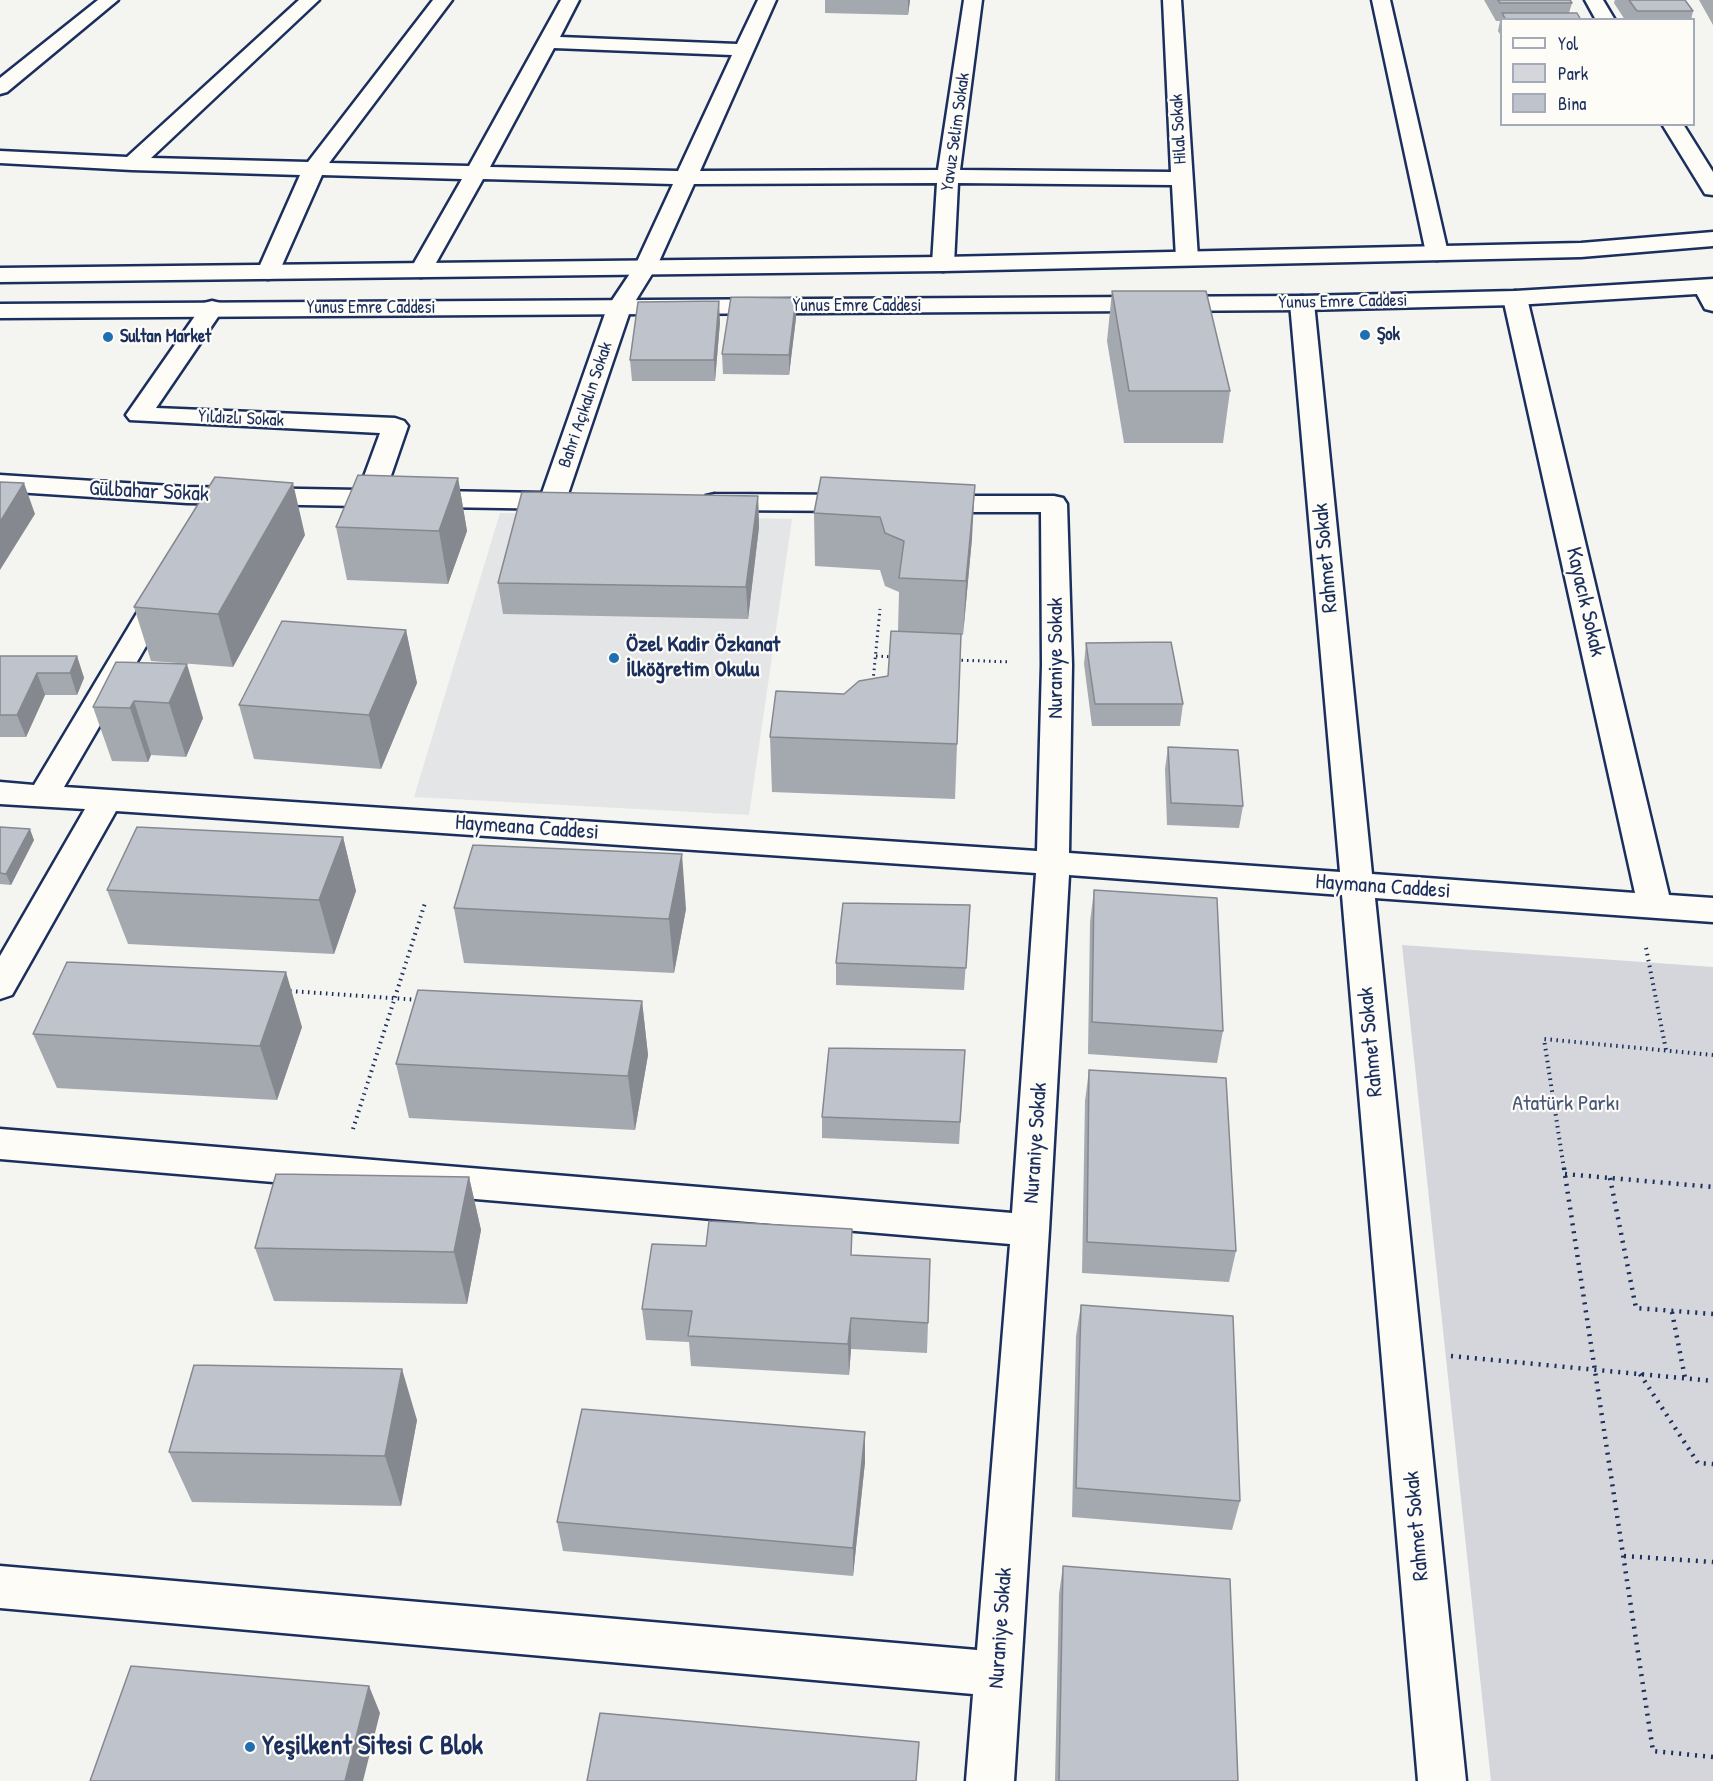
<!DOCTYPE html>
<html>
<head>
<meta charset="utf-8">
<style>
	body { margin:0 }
	#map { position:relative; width:1713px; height:1781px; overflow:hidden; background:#f4f4f1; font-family:"Patrick Hand",sans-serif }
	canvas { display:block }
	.legend { position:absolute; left:1500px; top:18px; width:195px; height:108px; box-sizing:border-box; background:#fdfcf7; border:2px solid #a3aaba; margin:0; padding:8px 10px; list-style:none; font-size:18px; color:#1b2f5e }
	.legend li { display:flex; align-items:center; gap:12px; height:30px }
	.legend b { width:30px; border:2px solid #a3aaba }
</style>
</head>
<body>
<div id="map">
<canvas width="1713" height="1781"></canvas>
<ul class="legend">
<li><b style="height:8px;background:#fdfcf7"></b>Yol</li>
<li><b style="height:16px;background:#d4d6db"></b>Park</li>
<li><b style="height:16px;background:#bfc3cc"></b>Bina</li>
</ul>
</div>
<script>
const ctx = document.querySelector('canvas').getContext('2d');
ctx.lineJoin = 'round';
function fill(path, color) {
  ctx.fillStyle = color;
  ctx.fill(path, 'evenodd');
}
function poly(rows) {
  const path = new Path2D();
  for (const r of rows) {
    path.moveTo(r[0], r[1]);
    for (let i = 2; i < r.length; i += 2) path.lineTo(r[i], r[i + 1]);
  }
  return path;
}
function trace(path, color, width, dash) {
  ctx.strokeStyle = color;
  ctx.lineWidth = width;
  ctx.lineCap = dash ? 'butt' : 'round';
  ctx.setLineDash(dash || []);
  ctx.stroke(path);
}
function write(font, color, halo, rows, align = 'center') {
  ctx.font = font + ' "Patrick Hand",sans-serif';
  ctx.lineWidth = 4.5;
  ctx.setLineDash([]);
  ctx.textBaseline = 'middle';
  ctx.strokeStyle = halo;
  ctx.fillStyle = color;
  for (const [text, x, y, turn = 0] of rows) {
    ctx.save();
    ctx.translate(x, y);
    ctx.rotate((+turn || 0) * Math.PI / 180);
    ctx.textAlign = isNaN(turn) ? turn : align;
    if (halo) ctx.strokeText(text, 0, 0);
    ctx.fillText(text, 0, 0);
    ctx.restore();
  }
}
const built = poly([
	[500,513,792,519,749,815,414,797]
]);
const green = poly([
	[1402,945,1713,967,1713,1781,1491,1781]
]);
const pathFar2 = poly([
	[876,656,894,657],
	[956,660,1011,662],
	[873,681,880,609]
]);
const pathFar1 = poly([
	[1646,948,1666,1050],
	[290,991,420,1000],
	[353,1129,425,903],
	[1564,1169,1544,1039,1713,1055]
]);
const path = poly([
	[1564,1168,1653,1751,1713,1757],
	[1565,1174,1713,1187],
	[1610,1178,1636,1308,1713,1314],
	[1672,1312,1685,1378],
	[1451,1356,1713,1381],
	[1640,1374,1698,1463,1713,1464],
	[1624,1556,1713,1562]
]);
const street = poly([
	[98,0,118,0,7,92,0,94,0,78,98,0],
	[299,0,319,0,151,158,308,162,433,0,452,0,329,163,469,166,561,0,579,0,560,37,737,44,758,0,776,0,700,171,938,170,964,0,982,0,960,170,1171,172,1163,0,1181,0,1198,258,1195,263,1187,265,1179,263,1176,258,1172,185,958,183,954,264,951,269,943,271,935,269,932,264,937,183,694,184,657,266,631,308,568,494,573,495,577,501,573,507,564,509,377,506,369,508,360,506,187,503,0,491,0,475,187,487,359,490,380,433,130,420,126,415,204,303,212,301,220,303,224,308,156,408,395,418,404,421,408,426,386,490,542,493,607,308,635,266,673,184,483,179,432,270,429,275,421,277,413,275,410,270,462,179,322,175,279,272,276,277,268,279,260,277,257,272,300,175,132,170,0,163,0,151,127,157,299,0],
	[554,48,732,55,678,171,490,167,554,48],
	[1372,0,1390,0,1448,253,1445,258,1437,260,1429,258,1426,253,1372,0],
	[1585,0,1603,0,1615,20,1596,20,1585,0],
	[1662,124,1683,124,1713,172,1713,195,1705,194,1662,124],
	[1705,280,1713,282,1713,311,1705,309,1693,287,1697,282,1705,280],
	[1515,291,1523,293,1527,298,1669,895,1713,898,1713,922,1375,898,1466,1781,1418,1781,1342,895,1069,875,1049,1230,1014,1781,966,1781,973,1694,0,1608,0,1566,977,1650,1010,1244,0,1159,0,1129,1012,1213,1036,873,116,811,12,995,0,999,0,956,85,809,0,804,0,782,34,785,149,593,153,587,163,585,173,587,177,593,64,787,1037,851,1042,665,1041,512,931,512,922,510,918,504,922,498,931,496,1054,496,1063,498,1067,504,1072,665,1069,853,1340,872,1290,303,1294,298,1302,296,1310,298,1314,303,1372,874,1635,893,1503,298,1507,293,1515,291],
	[715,494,861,495,870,497,874,503,870,509,861,511,715,510,706,508,702,502,706,496,715,494]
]);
const secondary = poly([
	[1713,232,1713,246,1581,257,943,271,0,282,0,268,943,257,1581,243,1713,232],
	[1713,279,1713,293,1515,305,1302,310,0,318,0,304,1302,296,1515,291,1713,279]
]);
const wall = poly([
	[825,0,910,0,908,15,825,13],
	[1484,0,1570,0,1572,3,1569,13,1581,20,1502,20,1502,37,1498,31,1500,21,1496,21],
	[1615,0,1685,0,1693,11,1691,20,1625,20,1614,3],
	[1699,0,1713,0,1713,25],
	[1112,291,1230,391,1223,443,1124,443,1107,341],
	[796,318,789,375,723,374,722,354],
	[720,322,715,381,632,381,630,360],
	[821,477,972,538,963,635,961,635,955,799,772,792,770,737,844,694,888,676,898,631,899,592,885,586,880,570,815,566,814,513],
	[458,478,467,531,448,584,347,580,336,527],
	[758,496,759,527,748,619,503,614,498,583],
	[305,535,233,667,151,661,134,607],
	[406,630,417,683,381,769,254,759,239,705],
	[1086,643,1183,704,1180,726,1092,726,1084,664],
	[0,656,77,656,84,678,77,695,45,695,26,737,0,737],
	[116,662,203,718,186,757,151,755,148,762,112,761,93,707],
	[1168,747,1243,806,1239,828,1167,825,1165,769],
	[0,827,34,840,11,885,0,884],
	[343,837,356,891,334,954,128,944,107,890],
	[1094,890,1223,1031,1217,1063,1088,1054,1090,922],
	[970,905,964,990,836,985,836,963],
	[454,908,686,909,674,973,464,963],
	[642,1001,648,1055,635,1130,409,1118,396,1064],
	[302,1027,277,1100,57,1088,33,1034],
	[965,1050,959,1144,822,1138,822,1117],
	[1089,1070,1236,1251,1229,1282,1082,1273,1085,1101],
	[469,1177,481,1230,467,1304,274,1301,255,1248],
	[852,1255,930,1259,927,1353,851,1349,849,1375,691,1366,689,1342,646,1340,642,1309],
	[1081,1305,1240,1501,1232,1530,1072,1517,1076,1336],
	[417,1420,401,1506,192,1502,169,1452],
	[865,1462,853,1576,563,1551,557,1522],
	[1063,1566,1238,1781,1055,1781,1059,1594]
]);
const shadedWall = poly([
	[908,0,910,0,908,15],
	[796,298,796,318,789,375,789,355],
	[719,301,720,322,715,381,714,360],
	[458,478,467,531,448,584,439,531],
	[24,483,35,514,0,570,0,522],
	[293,483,305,535,233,667,218,614],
	[975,485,972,538,963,635,966,581],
	[758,496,759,527,748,619,746,587],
	[406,630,417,683,381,769,369,715],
	[77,656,84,678,77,695,70,673],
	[187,664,203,718,186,757,169,703],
	[37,673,45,695,26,737,17,715],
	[134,701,151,755,148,762,130,708],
	[30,829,34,840,11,885,6,874],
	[343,837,356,891,334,954,319,900],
	[682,854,686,909,674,973,669,919],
	[286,972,302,1027,277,1100,260,1046],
	[642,1001,648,1055,635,1130,628,1076],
	[469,1177,481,1230,467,1304,454,1252],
	[851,1318,851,1349,849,1375,848,1344],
	[402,1369,417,1420,401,1506,385,1456],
	[865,1432,865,1462,853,1576,853,1548],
	[369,1686,380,1713,363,1781,345,1781]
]);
const building = poly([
	[1498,0,1570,0,1572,3,1500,3,1498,0],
	[1629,0,1685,0,1693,11,1637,11,1629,0],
	[1502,13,1577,13,1581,20,1506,20,1502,13],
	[1112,291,1206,291,1230,391,1129,391,1112,291],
	[731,297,796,298,789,355,722,354,731,297],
	[719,301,714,360,630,360,638,302,719,301],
	[358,475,458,478,439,531,336,527,358,475],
	[215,477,293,483,218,614,134,607,215,477],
	[821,477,975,485,966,581,899,578,904,541,885,533,880,517,814,513,821,477],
	[0,482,24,483,0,522,0,482],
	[522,492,758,496,746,587,498,583,522,492],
	[282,621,406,630,369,715,239,705,282,621],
	[891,631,961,634,957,744,770,737,776,691,844,694,859,681,888,676,891,631],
	[1171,642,1183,704,1095,704,1086,643,1171,642],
	[0,656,77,656,70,673,37,673,17,715,0,715,0,656],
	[116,662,187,664,169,703,134,701,130,708,93,707,116,662],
	[1168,747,1238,750,1243,806,1171,803,1168,747],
	[0,827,30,829,6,874,0,873,0,827],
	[137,827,343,837,319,900,107,890,137,827],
	[473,845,682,854,669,919,454,908,473,845],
	[1094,890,1217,898,1223,1031,1092,1022,1094,890],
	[843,903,970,905,966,968,836,963,843,903],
	[67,962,286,972,260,1046,33,1034,67,962],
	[418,990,642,1001,628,1076,396,1064,418,990],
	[829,1048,965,1050,960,1122,822,1117,829,1048],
	[1089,1070,1226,1078,1236,1251,1087,1242,1089,1070],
	[276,1174,469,1177,454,1252,255,1248,276,1174],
	[709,1221,852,1229,851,1255,930,1259,928,1323,851,1318,848,1344,688,1336,692,1311,642,1309,652,1244,706,1246,709,1221],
	[1081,1305,1233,1316,1240,1501,1076,1488,1081,1305],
	[194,1365,402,1369,385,1456,169,1452,194,1365],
	[582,1409,865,1432,853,1548,557,1522,582,1409],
	[1063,1566,1230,1579,1238,1781,1059,1781,1063,1566],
	[131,1666,369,1686,345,1781,90,1781,131,1666],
	[600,1713,919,1742,916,1781,587,1781,600,1713]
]);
const markers = [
	[1365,335,6,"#1f6fb2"],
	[108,337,6,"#1f6fb2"],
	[614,658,6,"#1f6fb2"],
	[250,1747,6,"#1f6fb2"]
];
const farStreetnames = [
	["Hilal Sokak",1179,129,-93],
	["Yavuz Selim Sokak",956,132,-82],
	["Yunus Emre Caddesi",1343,302,-1],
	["Yunus Emre Caddesi",857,306],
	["Yunus Emre Caddesi",371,308],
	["Bahri Açıkalın Sokak",586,405,-71],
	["Yıldızlı Sokak",241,419,3]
];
const farPoinames = [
	["Şok",1377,335],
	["Sultan Market",120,337]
];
const streetNames = [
	["Gülbahar Sokak",149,492,3],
	["Rahmet Sokak",1326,558,-95],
	["Kayacık Sokak",1585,602,77],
	["Nuraniye Sokak",1056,658,-90],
	["Haymeana Caddesi",527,828,4],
	["Haymana Caddesi",1383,887,4],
	["Rahmet Sokak",1371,1042,-95],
	["Nuraniye Sokak",1036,1143,-86],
	["Rahmet Sokak",1417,1526,-95],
	["Nuraniye Sokak",1001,1628,-86]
];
const poiNames = [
	["Özel Kadir Özkanat",626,645],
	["İlköğretim Okulu",626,670]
];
const parkNames = [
	["Atatürk Parkı",1566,1104]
];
const nearPoinames = [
	["Yeşilkent Sitesi C Blok",262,1747]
];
fill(built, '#e4e5e6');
fill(green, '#d4d6db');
trace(street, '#1b2f5e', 5);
trace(secondary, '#1b2f5e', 5);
trace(pathFar2, '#1b2f5e', 3, [1.5, 4]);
trace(pathFar1, '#1b2f5e', 4, [1.5, 4.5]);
trace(path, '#1b2f5e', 4.5, [2, 6]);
fill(street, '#fdfcf7');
fill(secondary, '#fdfcf7');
fill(wall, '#a4a8af');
fill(shadedWall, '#86888f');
fill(building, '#bfc3cc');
trace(building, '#86888f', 1.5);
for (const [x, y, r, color] of markers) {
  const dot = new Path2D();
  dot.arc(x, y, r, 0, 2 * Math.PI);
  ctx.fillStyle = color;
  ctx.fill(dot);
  trace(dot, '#fdfcf7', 2);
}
write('18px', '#1b2f5e', '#fdfcf7', farStreetnames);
write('bold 18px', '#1b2f5e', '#fdfcf7', farPoinames, 'left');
write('22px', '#1b2f5e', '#fdfcf7', streetNames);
write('bold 22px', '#1b2f5e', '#fdfcf7', poiNames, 'left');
write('22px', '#49597d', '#fdfcf7', parkNames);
write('bold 27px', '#1b2f5e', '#fdfcf7', nearPoinames, 'left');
</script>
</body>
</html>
